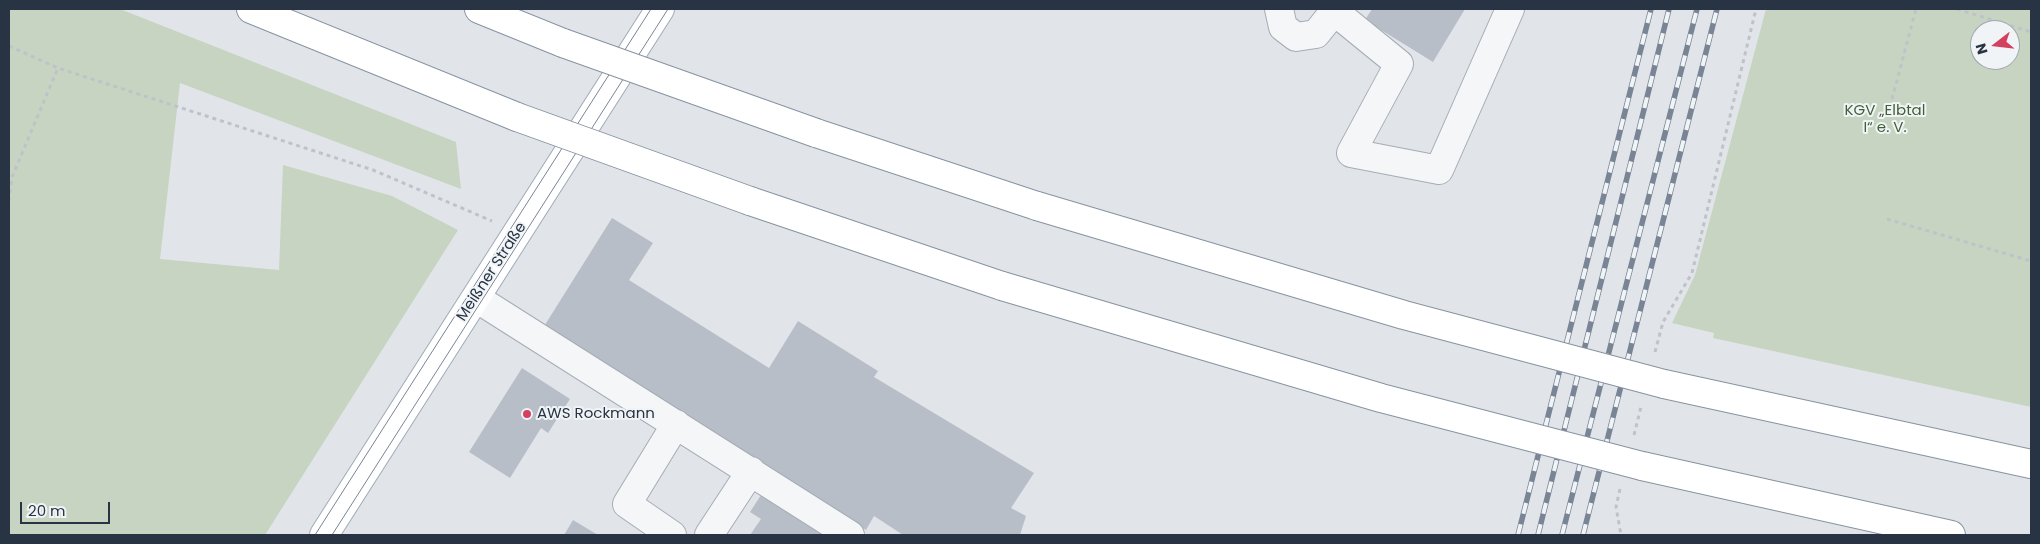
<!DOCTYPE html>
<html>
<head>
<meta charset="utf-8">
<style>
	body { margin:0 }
	#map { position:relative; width:2040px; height:544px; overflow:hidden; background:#e1e5ea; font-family:Poppins,sans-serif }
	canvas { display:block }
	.frame { position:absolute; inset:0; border:10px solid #283343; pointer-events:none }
	.north { position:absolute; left:1970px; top:20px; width:50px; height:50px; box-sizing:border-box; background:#f1f4f7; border:1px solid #a1a7af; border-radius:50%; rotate:254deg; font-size:14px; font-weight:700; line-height:20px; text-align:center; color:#283343 }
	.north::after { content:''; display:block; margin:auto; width:18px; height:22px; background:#d4415f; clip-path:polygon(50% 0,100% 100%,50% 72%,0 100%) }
	.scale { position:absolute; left:20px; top:502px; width:90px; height:22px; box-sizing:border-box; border:2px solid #283343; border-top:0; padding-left:6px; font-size:15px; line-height:18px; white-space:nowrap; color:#283343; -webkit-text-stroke:4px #f1f4f7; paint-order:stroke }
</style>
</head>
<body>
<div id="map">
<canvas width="2040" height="544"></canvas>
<div class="frame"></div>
<div class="north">N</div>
<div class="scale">20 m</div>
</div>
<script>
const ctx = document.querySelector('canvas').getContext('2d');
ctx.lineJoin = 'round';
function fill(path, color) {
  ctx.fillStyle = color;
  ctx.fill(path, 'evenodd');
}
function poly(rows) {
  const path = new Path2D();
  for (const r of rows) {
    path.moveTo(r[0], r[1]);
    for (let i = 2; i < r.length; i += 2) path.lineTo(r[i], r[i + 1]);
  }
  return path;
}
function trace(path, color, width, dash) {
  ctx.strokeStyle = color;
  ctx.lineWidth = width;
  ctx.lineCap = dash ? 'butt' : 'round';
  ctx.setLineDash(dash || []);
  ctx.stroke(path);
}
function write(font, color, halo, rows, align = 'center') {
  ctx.font = font + ' Poppins,sans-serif';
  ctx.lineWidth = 4;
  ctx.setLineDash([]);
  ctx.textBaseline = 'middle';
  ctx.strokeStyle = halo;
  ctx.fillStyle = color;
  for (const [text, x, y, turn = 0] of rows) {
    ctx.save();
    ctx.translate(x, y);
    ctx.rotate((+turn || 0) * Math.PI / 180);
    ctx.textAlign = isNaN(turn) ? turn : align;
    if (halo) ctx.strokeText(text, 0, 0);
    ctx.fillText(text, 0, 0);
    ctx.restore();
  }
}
const green = poly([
	[9,9,120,9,456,142,461,189,180,83,160,259,279,270,283,165,392,196,458,230,265,535,9,535],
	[1766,9,2031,9,2031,407,1713,338,1714,333,1672,323,1695,275],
	[1980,30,2010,30,2010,60,1980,60]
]);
const building = poly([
	[1372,9,1465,9,1433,62,1365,20],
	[612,218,653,243,629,280,769,368,798,321,878,371,874,377,1034,473,1011,508,1026,516,1020,535,903,535,874,516,866,530,543,328],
	[522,368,570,399,548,433,541,428,510,478,469,452],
	[761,495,826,535,750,535,761,519,750,512],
	[573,520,598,535,564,535]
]);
const path = poly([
	[1957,9,2031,32],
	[9,46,58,68,373,170,492,221],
	[1892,99,1916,9],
	[9,201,12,177,58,68],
	[1887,219,2031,261],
	[1655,352,1663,322,1692,273,1756,9],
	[1634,435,1641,407],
	[1620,489,1616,507,1621,535]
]);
const minor = poly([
	[1279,9,1283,27,1296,37,1316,34,1336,9],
	[1334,11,1399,64,1351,153,1439,170,1510,9],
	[476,298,850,535],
	[672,535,627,504,676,424],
	[709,535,751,471]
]);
const major = poly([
	[324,535,660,9]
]);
const highway = poly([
	[251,9,517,117],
	[479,9,563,43],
	[816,133,1037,206],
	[750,201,1002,286],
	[1664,384,2031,464],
	[1642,466,1951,535]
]);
const tram = poly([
	[315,535,651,9],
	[332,535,668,9]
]);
const rail = poly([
	[1518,535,1651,9],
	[1538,535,1669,9],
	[1562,535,1697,9],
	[1583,535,1717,9]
]);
const highwayBridge = poly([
	[563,43,816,133],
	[517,117,750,201],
	[1037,206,1404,315,1664,384],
	[1002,286,1381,398,1642,466]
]);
const markers = [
	[527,414,5,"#d4415f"]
];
const parkNames = [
	["KGV „Elbtal",1885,111],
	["I“ e. V.",1885,128]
];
const streetNames = [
	["Meißner Straße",492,272,-57]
];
const poiNames = [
	["AWS Rockmann",537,414]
];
fill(green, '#c7d4c1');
fill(building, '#b8bec8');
trace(minor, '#a6acb5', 30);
trace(major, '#9faab6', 30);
trace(highway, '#8793a2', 30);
trace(path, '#bfc3c9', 3, [4, 4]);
trace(minor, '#f4f6f8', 28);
trace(major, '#fff', 28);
trace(highway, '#fff', 28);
trace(tram, '#798595', 1);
trace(rail, '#798595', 5.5);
trace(rail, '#f1f4f7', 4, [11]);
trace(highwayBridge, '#8793a2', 30, []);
trace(highwayBridge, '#fff', 28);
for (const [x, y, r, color] of markers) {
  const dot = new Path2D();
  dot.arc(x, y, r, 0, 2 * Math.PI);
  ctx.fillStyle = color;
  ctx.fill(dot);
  trace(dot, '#f1f4f7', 2);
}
write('15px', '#3f5f35', '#f1f4f7', parkNames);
write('15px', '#283343', '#f1f4f7', streetNames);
write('15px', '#283343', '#f1f4f7', poiNames, 'left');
</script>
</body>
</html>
